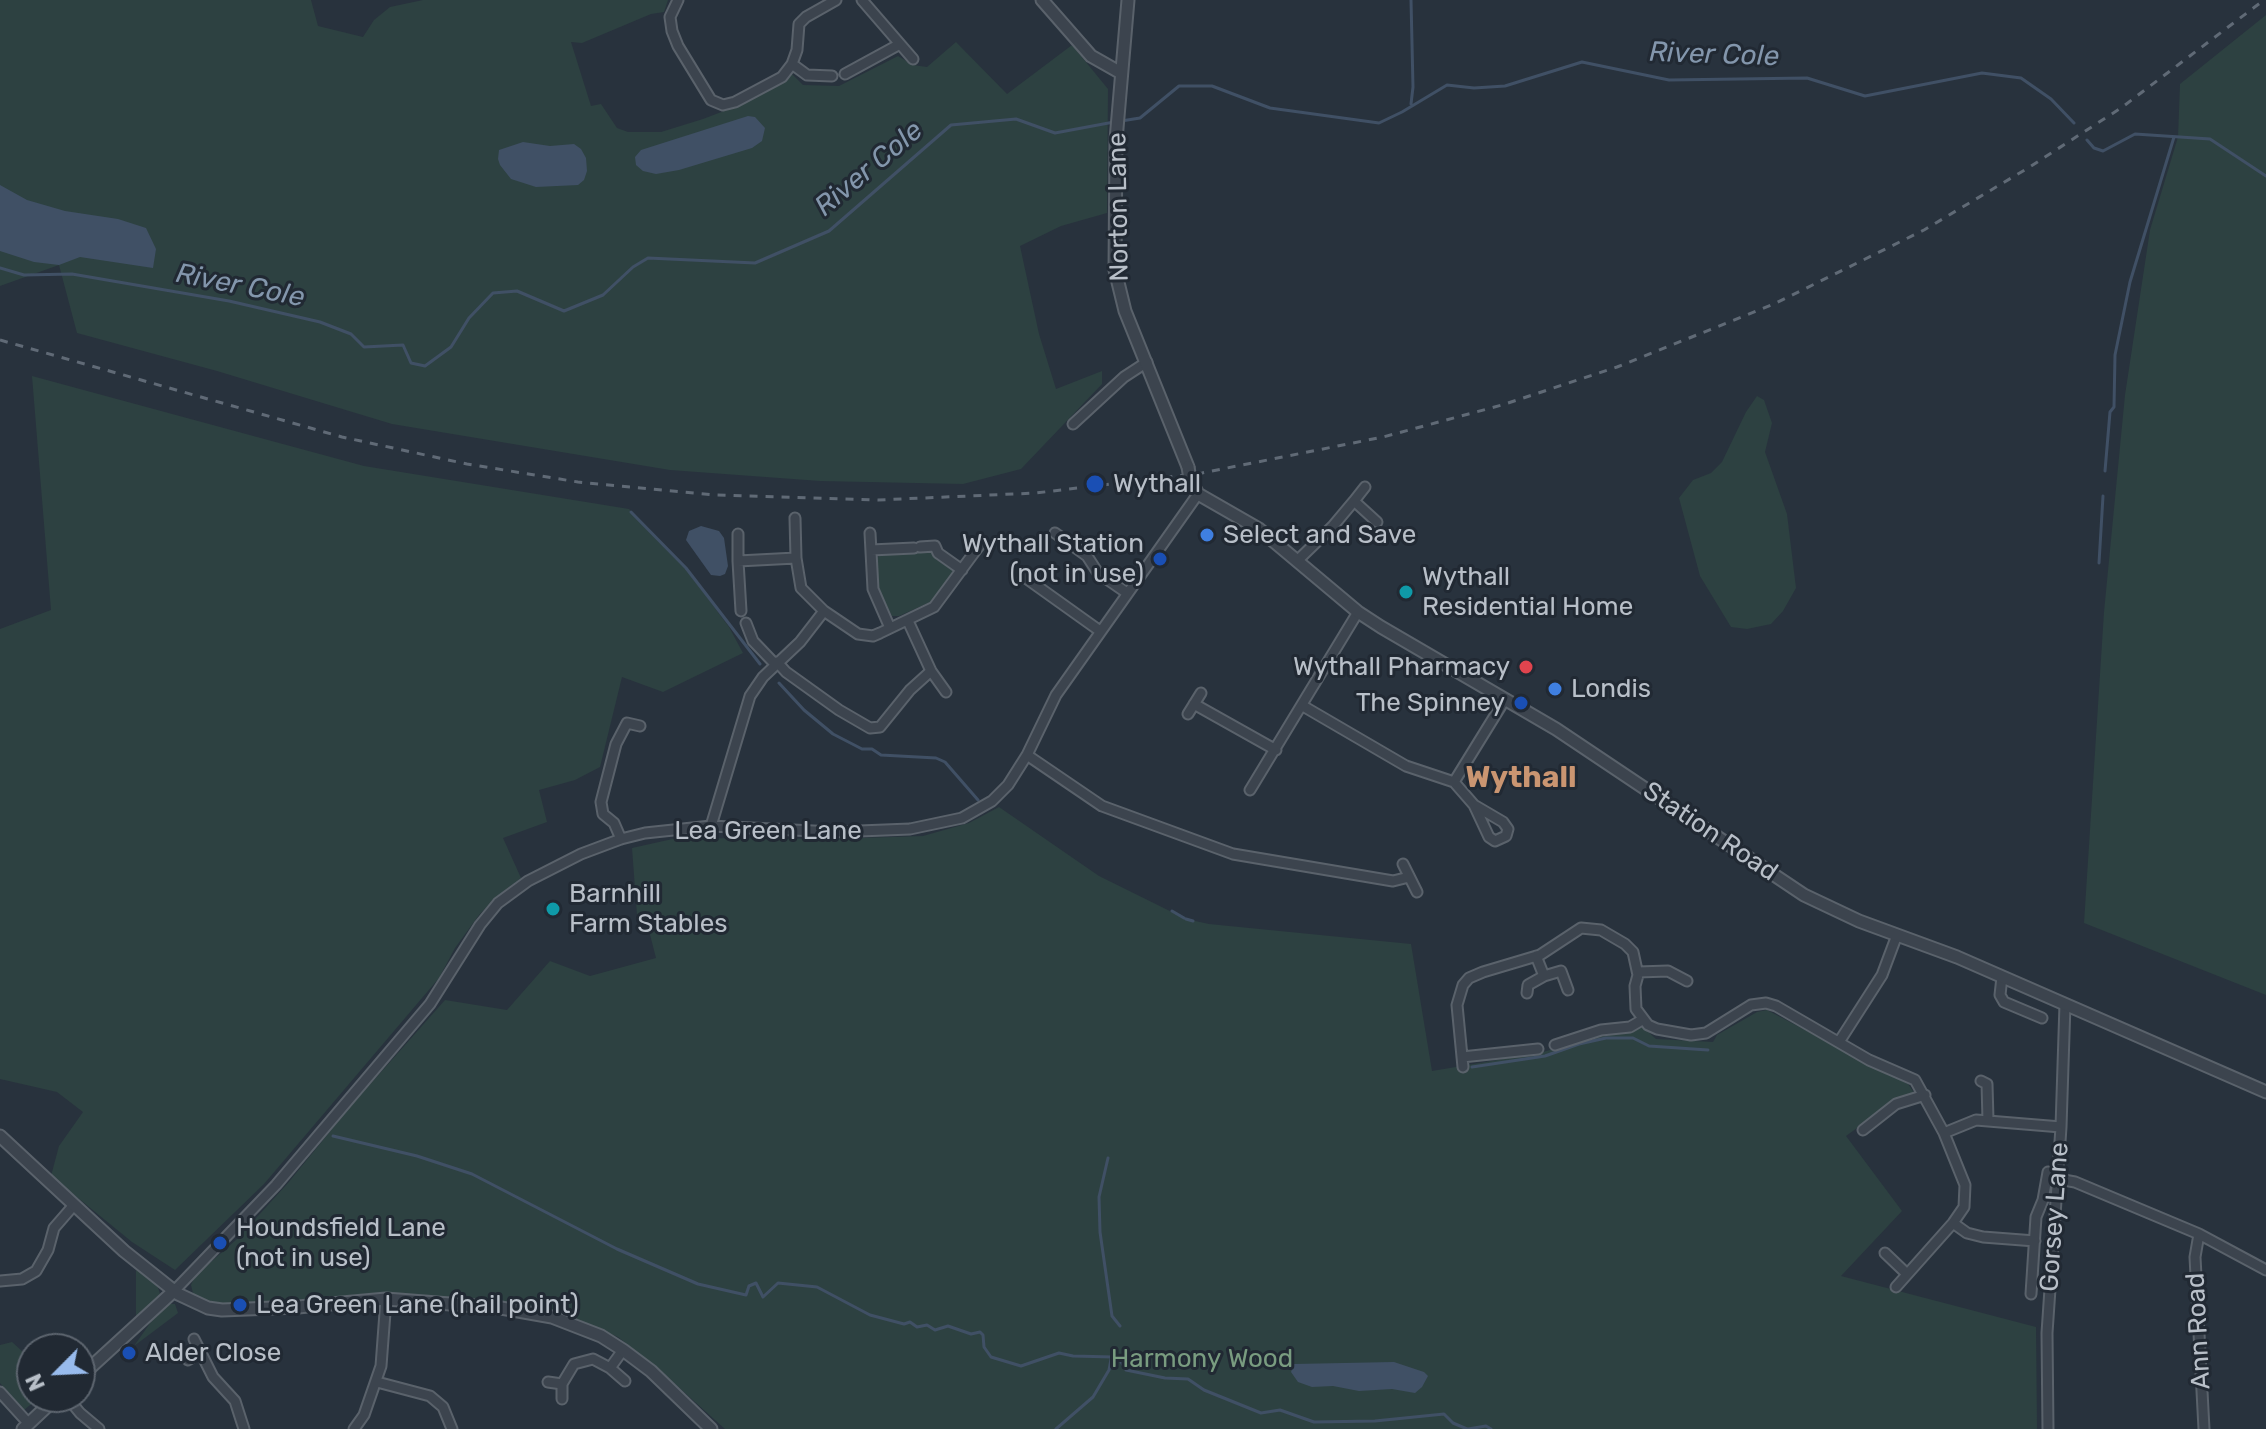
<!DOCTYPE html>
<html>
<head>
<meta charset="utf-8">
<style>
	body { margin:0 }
	#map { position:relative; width:2266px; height:1429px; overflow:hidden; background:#28323d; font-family:Rubik,sans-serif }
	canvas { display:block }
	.north { position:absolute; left:16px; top:1333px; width:80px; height:80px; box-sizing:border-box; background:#212933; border:2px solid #5d656f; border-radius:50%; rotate:246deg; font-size:22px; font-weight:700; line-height:32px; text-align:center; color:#b8bfc8 }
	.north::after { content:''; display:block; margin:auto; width:28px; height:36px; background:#98bbed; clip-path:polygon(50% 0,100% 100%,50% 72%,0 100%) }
</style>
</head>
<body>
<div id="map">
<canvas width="2266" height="1429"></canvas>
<div class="north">N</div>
</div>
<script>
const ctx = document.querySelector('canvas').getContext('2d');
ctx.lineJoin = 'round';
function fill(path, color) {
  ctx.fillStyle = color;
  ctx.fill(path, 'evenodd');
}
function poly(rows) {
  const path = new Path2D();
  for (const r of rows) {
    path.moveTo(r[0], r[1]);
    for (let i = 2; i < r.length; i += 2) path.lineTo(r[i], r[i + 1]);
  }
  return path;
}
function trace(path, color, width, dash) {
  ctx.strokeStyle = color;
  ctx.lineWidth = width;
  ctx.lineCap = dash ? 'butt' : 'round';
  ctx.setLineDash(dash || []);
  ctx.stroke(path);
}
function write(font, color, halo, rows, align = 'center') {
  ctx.font = font + ' Rubik,sans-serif';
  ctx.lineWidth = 6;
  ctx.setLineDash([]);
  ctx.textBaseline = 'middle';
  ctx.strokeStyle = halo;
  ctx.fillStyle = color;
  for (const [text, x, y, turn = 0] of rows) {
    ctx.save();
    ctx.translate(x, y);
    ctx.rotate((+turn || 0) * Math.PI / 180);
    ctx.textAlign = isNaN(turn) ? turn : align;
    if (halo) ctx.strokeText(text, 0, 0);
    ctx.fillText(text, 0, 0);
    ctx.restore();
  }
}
const green = poly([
	[0,0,311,0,318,26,363,37,374,20,390,7,423,0,668,0,664,12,651,14,582,43,571,42,591,106,601,104,617,128,628,132,661,132,703,119,737,106,791,73,803,85,839,86,898,56,913,65,927,67,956,42,1007,94,1072,45,1108,89,1107,213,1061,226,1020,246,1039,334,1056,389,1102,371,1102,384,1021,469,963,484,820,481,670,470,392,424,217,371,77,333,59,265,0,286],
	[2266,15,2266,995,2084,923,2104,612,2125,395,2150,230,2178,137,2180,84],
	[32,376,364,466,629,509,686,569,729,627,743,653,663,692,622,677,600,767,575,780,539,790,547,822,503,838,521,878,495,898,479,915,455,948,439,978,264,1184,175,1270,132,1242,51,1176,59,1146,83,1112,57,1092,0,1079,0,629,51,610],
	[1757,396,1764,400,1772,423,1765,452,1787,514,1796,588,1783,611,1771,624,1747,629,1731,627,1700,576,1679,498,1693,480,1711,473,1722,462,1746,412],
	[933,552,937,560,952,570,953,576,935,600,899,616,892,616,878,589,876,558,882,554],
	[999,807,1099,876,1186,919,1209,924,1411,944,1432,1071,1539,1053,1641,1025,1656,1039,1713,1042,1717,1035,1757,1012,1767,1010,1908,1084,1915,1094,1897,1099,1846,1136,1902,1211,1841,1276,2036,1327,2037,1429,725,1429,665,1375,618,1337,561,1312,503,1302,383,1293,220,1307,198,1300,193,1293,191,1285,195,1276,237,1239,288,1183,350,1107,445,1000,507,1010,550,961,590,976,656,958,647,923,639,922,637,915,632,848,677,838,829,839,923,836,969,823],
	[138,1269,157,1284,160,1294,136,1319,136,1271],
	[170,1304,175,1304,178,1313,134,1346,153,1319],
	[12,1342,32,1360,32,1397,40,1397,24,1410,0,1383,0,1345]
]);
const water = poly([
	[748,116,755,117,765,128,762,141,752,148,679,170,656,174,643,171,636,165,635,157,641,150],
	[523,142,550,146,574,144,581,149,586,158,587,171,584,180,578,185,536,187,511,179,500,165,498,159,499,150],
	[0,185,27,200,65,211,118,219,146,228,156,249,153,268,80,257,59,265,34,262,0,251],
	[701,526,719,531,724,538,728,566,725,574,720,576,711,575,686,540,689,531],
	[1394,1362,1424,1372,1428,1376,1422,1387,1415,1393,1392,1389,1359,1391,1333,1386,1312,1387,1298,1382,1291,1372,1294,1364]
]);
const stream = poly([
	[1411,104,1413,87,1411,0],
	[1121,121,1140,118,1179,86,1212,86,1270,108,1379,123,1402,112,1447,85,1474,88,1505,86,1582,62,1669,80,1807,78,1865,96,1982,73,2021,78,2051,99,2074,123],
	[2087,140,2094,148,2103,151,2135,134,2210,139,2266,176],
	[0,268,24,275,72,274,229,301,320,322,351,334,364,347,403,345,411,363,425,366,451,347,469,318,493,293,517,291,564,311,603,295,633,267,648,258,755,263,829,231,951,125,1016,119,1055,133,1114,122],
	[2105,471,2110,412,2114,407,2115,355,2130,282,2174,137],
	[631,512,686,568,760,664],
	[2099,563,2103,496],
	[779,683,804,710,833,734,862,749,872,749,881,755,936,758,945,762,978,800],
	[1172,911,1184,918],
	[1186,919,1193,921],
	[1472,1067,1545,1056,1579,1044,1606,1038,1633,1038,1649,1046,1708,1050],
	[333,1136,417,1156,472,1174,617,1249,698,1284,746,1295,749,1286,756,1283,763,1297,778,1283,817,1287,870,1315,904,1324,910,1322,917,1327,927,1325,935,1330,948,1326,971,1334,980,1332,983,1335,984,1347,991,1357,1021,1366,1059,1353,1073,1356,1113,1357],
	[1108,1158,1099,1197,1100,1232,1112,1316,1120,1326],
	[1116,1357,1118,1357,1126,1370,1165,1378,1188,1379,1204,1390,1261,1413,1280,1410,1314,1422,1375,1421,1444,1414,1453,1423,1467,1429],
	[1056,1429,1093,1397,1109,1370,1111,1359],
	[1468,1429,1486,1426,1491,1429]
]);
const minor = poly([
	[678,0,670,17,672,31,678,46,711,100,723,105,735,102,782,77,792,64,797,50,799,24,806,17,836,0],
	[862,0,913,59],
	[792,64,807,75,832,76],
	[845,74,900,44],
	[1073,424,1124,377,1147,362],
	[1354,501,1365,487],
	[795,518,796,558],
	[870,533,873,589,890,628],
	[1055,533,1087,556,1098,573,1127,593],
	[738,534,738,561],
	[920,547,935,546,938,553,962,570],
	[871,550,914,548],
	[1298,560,1333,526,1354,501,1377,522],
	[1016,571,1100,631],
	[741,611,738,561,796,558,801,588,824,611],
	[746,623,753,641,775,664],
	[777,662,786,672,839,710,870,728,880,727,910,690,931,671,908,621],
	[931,671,946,692],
	[1194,704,1276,750],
	[1303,706,1406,766,1454,782,1504,701],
	[1188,714,1201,693],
	[1027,755,1102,806,1233,854,1393,881,1409,877],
	[1454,782,1474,805,1489,837,1495,841,1506,836,1508,829,1503,822,1474,805],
	[1250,790,1358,612],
	[711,826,750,696,763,677,800,642,824,611,858,634,873,636,880,633,934,607,982,542],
	[621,839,614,823,603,814,601,802,616,744,627,723,640,726],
	[1403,864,1417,892],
	[1638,972,1668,971,1687,981],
	[1544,976,1561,971,1568,990],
	[2002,977,2000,995,2004,1002,2042,1018],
	[1527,993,1528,985,1544,976,1536,956],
	[1839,1042,1882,975,1897,935],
	[1555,1045,1601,1030,1630,1027,1642,1020],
	[1462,1057,1538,1049],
	[1463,1067,1457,1005,1463,985,1469,978,1483,972,1540,955,1581,928,1601,930,1625,944,1633,952,1638,975,1635,986,1636,1009,1648,1025,1657,1029,1691,1035,1706,1033,1751,1005,1766,1003,1776,1006,1869,1060,1915,1080,1944,1133,1965,1185,1964,1207,1953,1223,1896,1287],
	[1981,1081,1987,1084,1988,1120],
	[1863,1130,1896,1104,1925,1095],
	[1944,1133,1976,1120,2061,1127],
	[2058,1179,2075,1182,2199,1234,2266,1270],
	[1953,1223,1967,1233,1983,1237,2035,1241],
	[2199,1234,2195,1257,2204,1429],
	[1885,1253,1907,1274],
	[0,1281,22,1279,36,1271,48,1250,54,1228,74,1205],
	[175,1290,276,1185,430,1004,480,925,498,903,528,881,581,854,621,839,645,833,711,826,834,832,910,829,962,818,992,801,1008,785,1027,755,1056,695,1198,494],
	[2031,1294,2036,1217,2043,1200,2048,1172],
	[194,1339,213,1377,235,1401,244,1429],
	[188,1360,200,1353],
	[610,1368,625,1381],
	[377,1382,430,1396,443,1407,452,1429],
	[548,1382,562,1384],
	[0,1392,29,1424],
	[67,1397,80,1413,99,1429],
	[562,1399,562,1384,574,1364,593,1359,610,1368,623,1350],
	[354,1429,364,1415,381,1366,386,1299],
	[2048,1429,2047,1333,2061,1127,2065,1004]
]);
const tertiary = poly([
	[1042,0,1091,56,1121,73],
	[1128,0,1116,140,1115,270,1125,311,1188,467],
	[1190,479,1198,494,1259,529,1358,612,1381,627,1556,729,1804,895,1859,921,1957,957,2266,1092],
	[0,1136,124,1251,178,1294,208,1308,222,1310,298,1307,386,1299,501,1308,552,1317,601,1336,623,1350,651,1371,711,1429],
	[80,1377,175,1290],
	[23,1429,57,1397]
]);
const rail = poly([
	[0,340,342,437,467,464,578,482,716,495,878,500,1036,493,1202,473,1383,437,1502,405,1617,367,1774,304,1924,230,2028,168,2121,108,2264,0]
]);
const tertiaryBridge = poly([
	[1188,467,1190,479]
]);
const markers = [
	[1095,484,10,"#1a4fb4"],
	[1207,535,8,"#3f7fe0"],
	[1160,559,8,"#1a4fb4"],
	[1406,592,8,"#0f9aa8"],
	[1526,667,8,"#e0444e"],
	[1555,689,8,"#3f7fe0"],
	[1521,703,8,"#1a4fb4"],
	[553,909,8,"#0f9aa8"],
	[220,1243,8,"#1a4fb4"],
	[240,1305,8,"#1a4fb4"],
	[129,1353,8,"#1a4fb4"]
];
const streetNames = [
	["Norton Lane",1119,207,-91],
	["Lea Green Lane",768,831],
	["Station Road",1710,832,34],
	["Gorsey Lane",2055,1217,-86],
	["Ann Road",2199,1331,-93]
];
const poiNames = [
	["Wythall",1113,484],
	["Select and Save",1223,535],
	["Wythall Station",1144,544,"right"],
	["(not in use)",1144,574,"right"],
	["Wythall",1422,577],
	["Residential Home",1422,607],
	["Wythall Pharmacy",1510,667,"right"],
	["Londis",1571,689],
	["The Spinney",1505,703,"right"],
	["Barnhill",569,894],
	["Farm Stables",569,924],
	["Houndsfield Lane",236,1228],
	["(not in use)",236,1258],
	["Lea Green Lane (hail point)",256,1305],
	["Alder Close",145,1353]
];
const parkNames = [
	["Harmony Wood",1202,1359]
];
const waterNames = [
	["River Cole",1714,55,2],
	["River Cole",869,169,-40],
	["River Cole",240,286,11]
];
const quarterNames = [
	["Wythall",1521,778]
];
fill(green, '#2d4141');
fill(water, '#405065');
trace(stream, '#405065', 3);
trace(minor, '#5a626b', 13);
trace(tertiary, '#5a626b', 15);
trace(minor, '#3c444e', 9);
trace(tertiary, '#3c444e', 11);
trace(rail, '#606a76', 3, [8, 8]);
trace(tertiaryBridge, '#5a626b', 15, []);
trace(tertiaryBridge, '#3c444e', 11);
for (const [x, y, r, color] of markers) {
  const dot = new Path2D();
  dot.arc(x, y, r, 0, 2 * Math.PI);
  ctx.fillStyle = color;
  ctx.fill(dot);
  trace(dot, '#212933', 3);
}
write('26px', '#b8bfc8', '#212933', streetNames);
write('26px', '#b8bfc8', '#212933', poiNames, 'left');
write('26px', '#799c80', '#212933', parkNames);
write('italic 28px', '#8396ac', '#212933', waterNames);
write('bold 30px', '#ca9571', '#212933', quarterNames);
</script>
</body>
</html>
